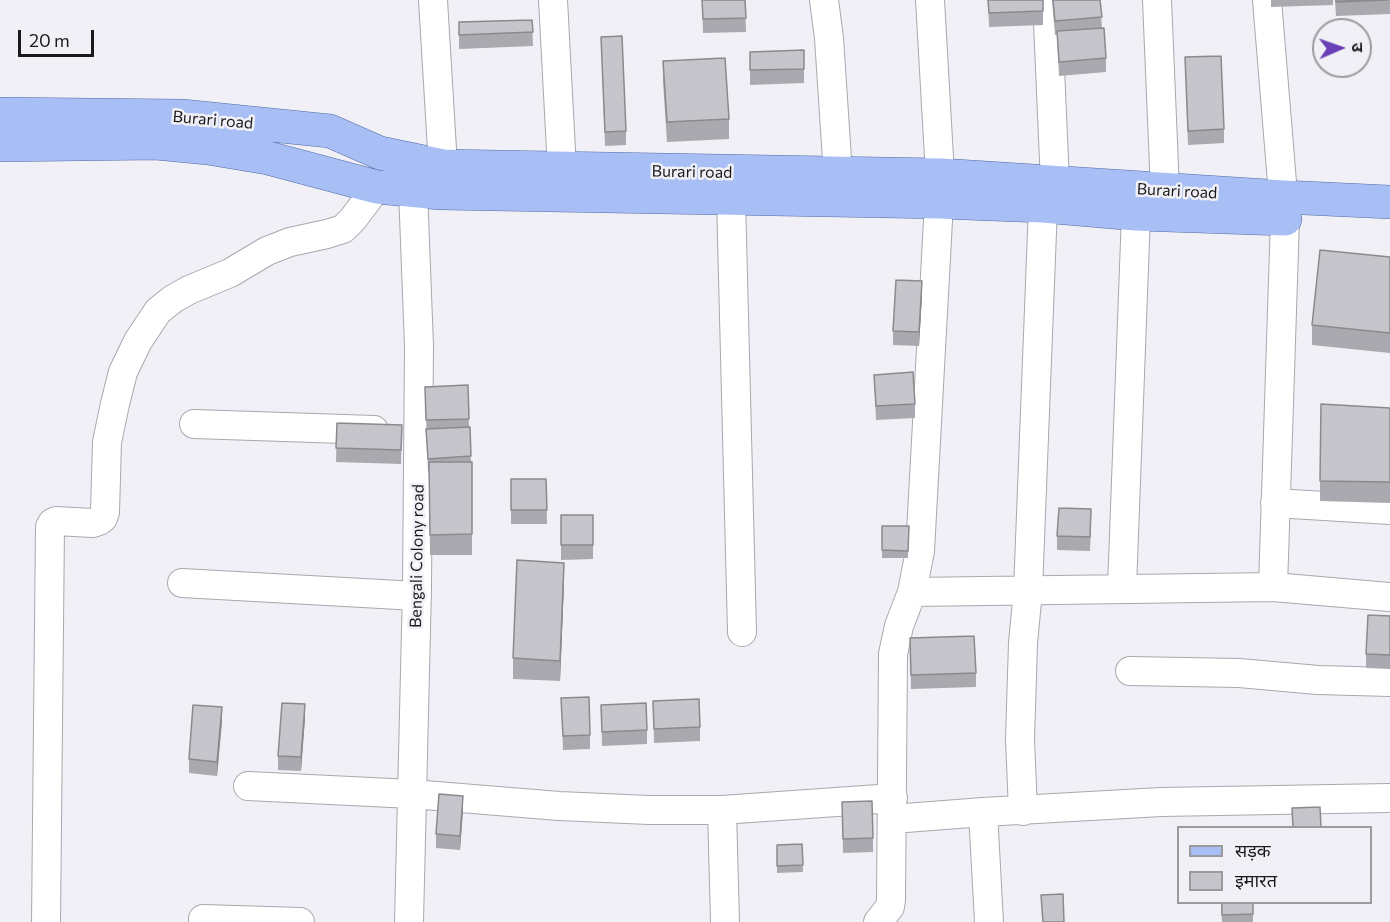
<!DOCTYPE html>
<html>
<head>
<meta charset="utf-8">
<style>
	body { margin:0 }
	#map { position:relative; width:1390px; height:922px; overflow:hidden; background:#f0f0f6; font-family:Commissioner,"Noto Sans Devanagari",sans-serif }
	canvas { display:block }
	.legend { position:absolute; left:1177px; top:826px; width:195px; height:78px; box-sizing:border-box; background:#f0f0f6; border:2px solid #9a9a9f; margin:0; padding:8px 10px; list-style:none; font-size:18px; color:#1a1a1c }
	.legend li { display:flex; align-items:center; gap:12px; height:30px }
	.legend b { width:30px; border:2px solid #9a9a9f }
	.north { position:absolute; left:1312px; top:18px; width:60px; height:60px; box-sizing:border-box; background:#f0f0f6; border:2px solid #9a9a9f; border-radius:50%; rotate:88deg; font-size:16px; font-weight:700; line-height:24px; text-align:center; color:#1a1a1c }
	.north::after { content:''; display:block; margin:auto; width:21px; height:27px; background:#6a40b8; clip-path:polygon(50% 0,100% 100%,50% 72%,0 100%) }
	.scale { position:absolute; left:18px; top:30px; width:76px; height:27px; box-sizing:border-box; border:3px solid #1a1a1c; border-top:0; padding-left:8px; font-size:18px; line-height:21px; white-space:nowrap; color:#1a1a1c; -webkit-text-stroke:4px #f0f0f6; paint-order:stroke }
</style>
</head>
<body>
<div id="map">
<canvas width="1390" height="922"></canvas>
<ul class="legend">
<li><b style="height:8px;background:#a8bff5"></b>सड़क</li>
<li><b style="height:16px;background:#c5c5cb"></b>इमारत</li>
</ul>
<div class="north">उ</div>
<div class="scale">20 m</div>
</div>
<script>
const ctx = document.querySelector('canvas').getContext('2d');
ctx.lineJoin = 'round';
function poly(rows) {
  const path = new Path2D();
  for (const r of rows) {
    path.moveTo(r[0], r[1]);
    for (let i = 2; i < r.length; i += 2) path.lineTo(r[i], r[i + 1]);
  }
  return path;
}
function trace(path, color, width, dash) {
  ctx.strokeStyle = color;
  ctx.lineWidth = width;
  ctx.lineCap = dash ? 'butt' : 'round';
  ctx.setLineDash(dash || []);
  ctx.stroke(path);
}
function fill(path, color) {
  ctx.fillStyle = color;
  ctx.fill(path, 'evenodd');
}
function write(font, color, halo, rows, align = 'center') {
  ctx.font = font + ' Commissioner,sans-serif';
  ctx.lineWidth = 5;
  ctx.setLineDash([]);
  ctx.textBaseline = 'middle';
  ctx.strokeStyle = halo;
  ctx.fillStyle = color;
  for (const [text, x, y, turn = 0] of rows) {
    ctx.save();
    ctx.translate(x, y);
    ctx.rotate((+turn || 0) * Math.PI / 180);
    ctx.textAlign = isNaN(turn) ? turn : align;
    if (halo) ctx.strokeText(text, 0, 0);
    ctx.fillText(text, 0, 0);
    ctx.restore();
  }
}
const minor = poly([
	[433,0,443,166],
	[553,0,562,169],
	[824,0,829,38,838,175],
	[930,0,940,175],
	[1047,0,1055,183],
	[1157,0,1165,190],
	[1267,0,1285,219,1273,587],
	[731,198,742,632],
	[194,424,374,430],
	[1275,503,1390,510],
	[182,583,417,596],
	[1122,588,1136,214],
	[912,592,1273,587,1390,597],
	[1130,671,1239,673,1318,680,1390,682],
	[248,786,412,794,559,806,649,810,722,810],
	[1023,811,1020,739,1023,643,1028,591,1043,206],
	[983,812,989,922],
	[893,819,983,812,1161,802,1390,798],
	[203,919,300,922],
	[46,922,50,527,52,523,56,521,93,523,99,521,103,518,105,512,107,442,115,404,123,372,138,341,158,311,173,299,189,290,230,273,267,251,290,242,327,234,343,229,353,219,377,187],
	[409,922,417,588,419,346,413,190],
	[725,922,722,810,893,798],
	[878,922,890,907,891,900,893,654,899,626,912,592,920,551,939,202]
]);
const major = poly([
	[0,114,182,116,330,131,380,153,443,166,940,175,1283,197,1390,202],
	[0,145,156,143,208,148,268,158,377,187,440,193,939,202,1043,206,1136,214,1285,219]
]);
const wall = poly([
	[702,0,745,0,746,32,703,33],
	[988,0,1043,0,1043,25,989,27],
	[1052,0,1100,0,1102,28,1106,58,1106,72,1059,76,1057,35,1055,35],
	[1271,0,1333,0,1333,5,1271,7],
	[1335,0,1390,0,1390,14,1336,16],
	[532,20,533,46,459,49,459,22],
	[601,37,626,131,626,145,605,146],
	[804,50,804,83,750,85,750,52],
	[1185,57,1224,129,1224,143,1188,145],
	[663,61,729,119,729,139,667,142,663,82],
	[1390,257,1390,353,1312,345,1312,325],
	[922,295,919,346,893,345,893,331],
	[874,375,915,404,915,418,876,420],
	[468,385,469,427,471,462,472,462,472,555,430,555,429,472,428,473,425,387],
	[1390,408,1390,503,1320,501,1320,481],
	[337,423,402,425,401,464,336,462],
	[511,479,546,479,547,524,511,524],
	[561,515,593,515,593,559,561,560],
	[1091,523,1090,551,1057,550,1057,536],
	[882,526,909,526,908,558,882,558],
	[564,583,560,681,513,679,513,658],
	[1390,616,1390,669,1366,668,1366,654],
	[910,638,976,673,976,687,911,689],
	[561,698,590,735,590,749,563,750],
	[653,701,700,727,700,741,654,743],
	[601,705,647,730,647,744,602,746],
	[305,718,301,771,278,770,278,756],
	[222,721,217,776,189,773,189,759],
	[842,802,873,838,873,852,843,853],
	[463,810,460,850,436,848,436,834],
	[802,844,803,872,777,873,777,845],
	[1221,903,1253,903,1253,922,1222,922]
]);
const shadedWall = poly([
	[922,281,922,295,919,346,919,332],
	[564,563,564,583,560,681,560,661],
	[305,704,305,718,301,771,301,757],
	[222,707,222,721,217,776,217,762],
	[463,796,463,810,460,850,460,836]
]);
const building = poly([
	[702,0,745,0,746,18,703,19,702,0],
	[988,0,1043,0,1043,11,989,13,988,0],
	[1053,0,1100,0,1102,17,1055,21,1053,0],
	[1336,0,1388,0,1336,2,1336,0],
	[532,20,533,32,459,35,459,22,532,20],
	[1104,28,1106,58,1059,62,1057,31,1104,28],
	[622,36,626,131,605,132,601,37,622,36],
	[804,50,804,69,750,70,750,52,804,50],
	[1221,56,1224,129,1188,131,1185,57,1221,56],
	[725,58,729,119,667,122,663,61,725,58],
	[1320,250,1390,257,1390,333,1312,325,1320,250],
	[896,280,922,281,919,332,893,331,896,280],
	[913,372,915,404,876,406,874,375,913,372],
	[468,385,469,419,426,420,425,387,468,385],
	[1321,404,1390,408,1390,482,1320,481,1321,404],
	[337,423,402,425,401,450,336,448,337,423],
	[470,427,471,456,428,459,426,429,470,427],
	[429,462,472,462,472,534,430,535,429,462],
	[511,479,546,479,547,510,511,510,511,479],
	[1059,508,1091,509,1090,537,1057,536,1059,508],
	[561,515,593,515,593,545,561,545,561,515],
	[882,526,909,526,908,551,882,550,882,526],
	[517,560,564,563,560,661,513,658,517,560],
	[1368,615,1390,616,1390,655,1366,654,1368,615],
	[974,636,976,673,911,675,910,638,974,636],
	[589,697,590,735,563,736,561,698,589,697],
	[699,699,700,727,654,729,653,701,699,699],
	[282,703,305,704,301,757,278,756,282,703],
	[646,703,647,730,602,732,601,705,646,703],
	[193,705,222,707,217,762,189,759,193,705],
	[439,794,463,796,460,836,436,834,439,794],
	[872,801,873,838,843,839,842,802,872,801],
	[1320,807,1321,828,1293,828,1292,808,1320,807],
	[802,844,803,865,777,866,777,845,802,844],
	[1063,894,1064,922,1043,922,1041,895,1063,894],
	[1222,903,1253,903,1253,914,1222,915,1222,903]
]);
const streetNames = [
	["Burari road",213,120,5],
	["Burari road",692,172,1],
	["Burari road",1177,191,3],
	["Bengali Colony road",417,556,-89]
];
trace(minor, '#a8a8ae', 30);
trace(major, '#516aa4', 34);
trace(minor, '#fff', 28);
trace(major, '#a8bff5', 33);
fill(wall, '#a9a9af');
fill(shadedWall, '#8a8a8e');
fill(building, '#c5c5cb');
trace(building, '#8a8a8e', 1.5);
write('16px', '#1a1a1c', '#f0f0f6', streetNames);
</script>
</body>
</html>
